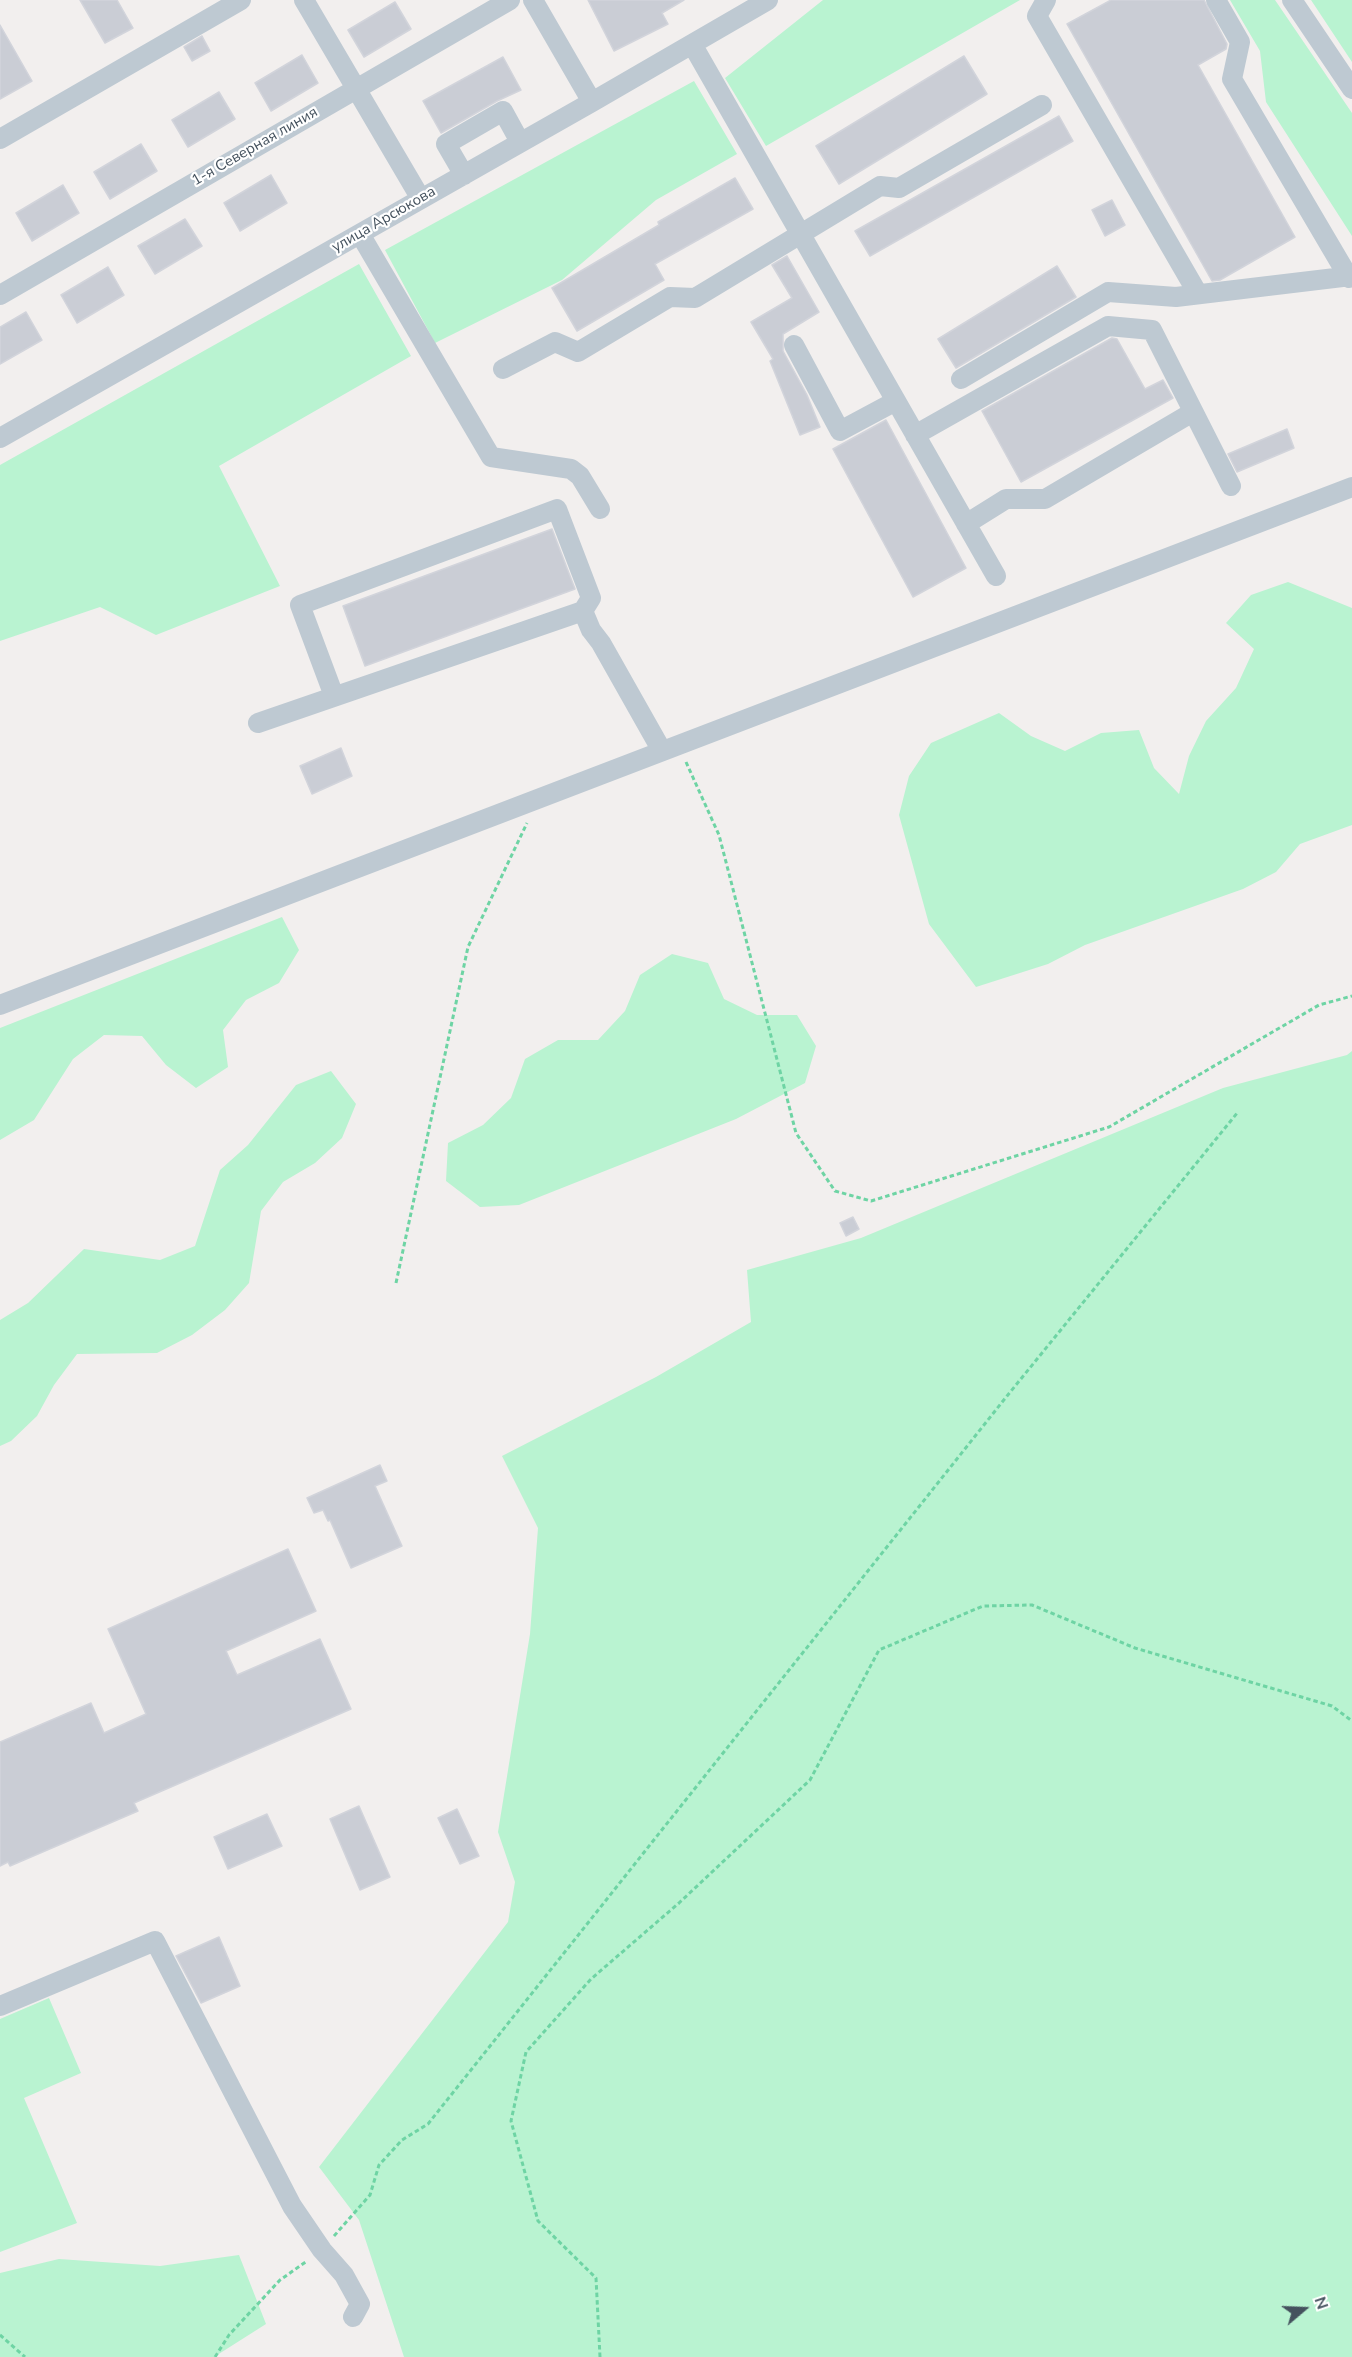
<!DOCTYPE html>
<html>
<head>
<meta charset="utf-8">
<style>
	body { margin:0 }
	#map { position:relative; width:1352px; height:2357px; overflow:hidden; background:#f2efee; font-family:"Nunito Sans",sans-serif }
	canvas { display:block }
	.north { position:absolute; left:1274px; top:2279px; width:60px; height:60px; -webkit-text-stroke:4px #fff; paint-order:stroke; rotate:71deg; font-size:16px; font-weight:700; line-height:24px; text-align:center; color:#45525e }
	.north::after { content:''; display:block; margin:auto; width:21px; height:27px; background:#45525e; clip-path:polygon(50% 0,100% 100%,50% 72%,0 100%) }
</style>
</head>
<body>
<div id="map">
<canvas width="1352" height="2357"></canvas>
<div class="north">N</div>
</div>
<script>
const ctx = document.querySelector('canvas').getContext('2d');
ctx.lineJoin = 'round';
function fill(path, color) {
  ctx.fillStyle = color;
  ctx.fill(path, 'evenodd');
}
function poly(rows) {
  const path = new Path2D();
  for (const r of rows) {
    path.moveTo(r[0], r[1]);
    for (let i = 2; i < r.length; i += 2) path.lineTo(r[i], r[i + 1]);
  }
  return path;
}
function trace(path, color, width, dash) {
  ctx.strokeStyle = color;
  ctx.lineWidth = width;
  ctx.lineCap = dash ? 'butt' : 'round';
  ctx.setLineDash(dash || []);
  ctx.stroke(path);
}
function write(font, color, halo, rows, align = 'center') {
  ctx.font = font + ' "Nunito Sans",sans-serif';
  ctx.lineWidth = 4.5;
  ctx.setLineDash([]);
  ctx.textBaseline = 'middle';
  ctx.strokeStyle = halo;
  ctx.fillStyle = color;
  for (const [text, x, y, turn = 0] of rows) {
    ctx.save();
    ctx.translate(x, y);
    ctx.rotate((+turn || 0) * Math.PI / 180);
    ctx.textAlign = isNaN(turn) ? turn : align;
    if (halo) ctx.strokeText(text, 0, 0);
    ctx.fillText(text, 0, 0);
    ctx.restore();
  }
}
const green = poly([
	[823,0,1020,0,766,146,725,78],
	[1230,0,1275,0,1352,113,1352,236,1266,102,1260,51],
	[1311,0,1352,0,1352,62],
	[694,81,737,154,656,200,562,280,435,343,385,250],
	[359,264,411,356,219,466,280,586,156,635,100,607,0,641,0,465],
	[1288,582,1352,608,1352,825,1300,844,1276,872,1243,889,1085,945,1048,964,976,987,929,924,899,815,909,776,931,743,999,713,1031,736,1065,751,1101,733,1139,730,1154,768,1179,794,1189,756,1206,721,1236,688,1254,649,1226,623,1251,595],
	[282,917,299,950,279,983,246,1000,223,1030,228,1067,196,1088,166,1065,142,1036,104,1035,73,1059,34,1120,0,1140,0,1028],
	[672,954,708,963,724,999,757,1015,797,1015,816,1046,805,1083,736,1119,519,1205,480,1207,446,1181,448,1143,483,1125,511,1098,525,1059,558,1040,598,1040,625,1011,640,975],
	[1352,1051,1352,2357,404,2357,359,2220,319,2167,508,1922,515,1882,498,1832,530,1634,538,1528,502,1456,656,1377,751,1322,747,1270,861,1238,1223,1088,1347,1055],
	[331,1071,356,1104,342,1138,315,1163,283,1182,261,1211,249,1283,225,1310,192,1335,157,1353,77,1354,54,1385,37,1416,11,1441,0,1446,0,1320,28,1303,84,1249,160,1260,195,1246,220,1170,248,1145,296,1085],
	[49,1998,81,2073,24,2098,77,2223,0,2252,0,2019],
	[239,2255,266,2324,214,2357,0,2357,0,2273,59,2259,160,2266]
]);
const building = poly([
	[80,0,117,0,133,28,105,43,80,0],
	[588,0,684,0,662,13,668,24,614,51,588,0],
	[1111,0,1204,0,1227,44,1226,49,1198,65,1295,237,1220,280,1212,281,1067,24,1111,0],
	[395,2,411,29,364,57,348,30,395,2],
	[0,25,32,81,0,99,0,25],
	[202,36,210,51,192,61,184,47,202,36],
	[302,55,318,83,271,111,255,83,302,55],
	[964,56,987,94,839,184,816,146,964,56],
	[503,57,521,90,497,101,441,133,423,101,503,57],
	[219,92,235,119,188,147,172,120,219,92],
	[1059,116,1073,141,870,256,855,231,1059,116],
	[141,144,157,171,110,199,94,172,141,144],
	[271,175,287,203,240,231,224,203,271,175],
	[735,178,753,209,655,264,664,280,577,331,552,288,659,225,658,222,735,178],
	[63,185,79,213,32,241,16,213,63,185],
	[1112,200,1125,225,1105,236,1092,210,1112,200],
	[185,219,202,246,155,274,138,246,185,219],
	[787,256,819,312,783,334,783,351,807,395,820,427,800,435,770,361,773,359,751,322,792,298,772,265,787,256],
	[1057,266,1076,297,956,368,938,339,1057,266],
	[108,267,124,295,77,323,61,295,108,267],
	[26,312,42,340,0,364,0,327,26,312],
	[1112,338,1117,339,1145,389,1163,380,1173,398,1021,482,982,411,1112,338],
	[886,420,966,568,913,597,833,449,886,420],
	[1287,429,1294,448,1237,472,1228,454,1287,429],
	[552,529,575,589,365,666,343,606,552,529],
	[341,748,352,776,312,794,300,766,341,748],
	[853,1217,859,1229,846,1236,840,1223,853,1217],
	[380,1465,387,1481,375,1486,402,1546,351,1568,330,1520,328,1521,323,1510,314,1513,307,1498,380,1465],
	[288,1549,316,1611,226,1651,237,1675,320,1639,351,1709,134,1803,138,1811,10,1866,8,1862,0,1866,0,1742,91,1703,104,1733,146,1714,108,1629,288,1549],
	[359,1806,390,1877,360,1890,330,1819,359,1806],
	[457,1809,479,1856,460,1864,438,1818,457,1809],
	[267,1814,282,1846,228,1869,214,1837,267,1814],
	[219,1937,240,1986,201,2003,176,1956,219,1937]
]);
const path = poly([
	[686,762,719,835,796,1133,835,1191,871,1201,1109,1127,1319,1005,1352,996],
	[396,1283,468,947,527,823],
	[334,2236,370,2195,379,2165,402,2140,428,2124,1007,1396,1238,1112],
	[0,2335,25,2357],
	[215,2357,229,2335,280,2280,307,2261],
	[600,2357,596,2278,538,2221,511,2121,526,2052,591,1979,679,1903,810,1780,879,1650,983,1606,1032,1605,1135,1648,1332,1706,1352,1721]
]);
const minor = poly([
	[304,0,421,199],
	[533,0,592,102],
	[1046,0,1037,16,1198,294],
	[1216,0,1240,42,1232,79,1349,278],
	[1292,0,1352,89],
	[692,44,996,576],
	[0,139,241,0],
	[464,175,446,144,503,111,520,142],
	[360,234,491,457,571,469,580,476,600,509],
	[0,295,510,0],
	[794,345,840,431,896,401],
	[503,369,555,342,578,352,670,297,695,298,880,186,899,188,1042,105],
	[961,379,1108,292,1176,297,1352,276],
	[915,435,1108,326,1152,330,1231,486],
	[0,438,592,102,768,0],
	[966,524,1006,499,1045,499,1193,412],
	[334,696,300,605,557,509,591,598,583,611],
	[258,723,583,611,591,630,601,643,662,751],
	[0,1005,1352,487],
	[0,2006,155,1941,292,2206,322,2250,344,2275,360,2304,353,2317]
]);
const streetNames = [
	["1-я Северная линия",255,147,-30],
	["улица Арсюкова",384,220,-30]
];
fill(green, '#b9f3d1');
fill(building, '#cacdd5');
trace(building, '#d2d4db', 1.5);
trace(path, '#6ed4a4', 3, [4.5, 3]);
trace(minor, '#bec9d2', 20);
write('15px', '#45525e', '#fff', streetNames);
</script>
</body>
</html>
